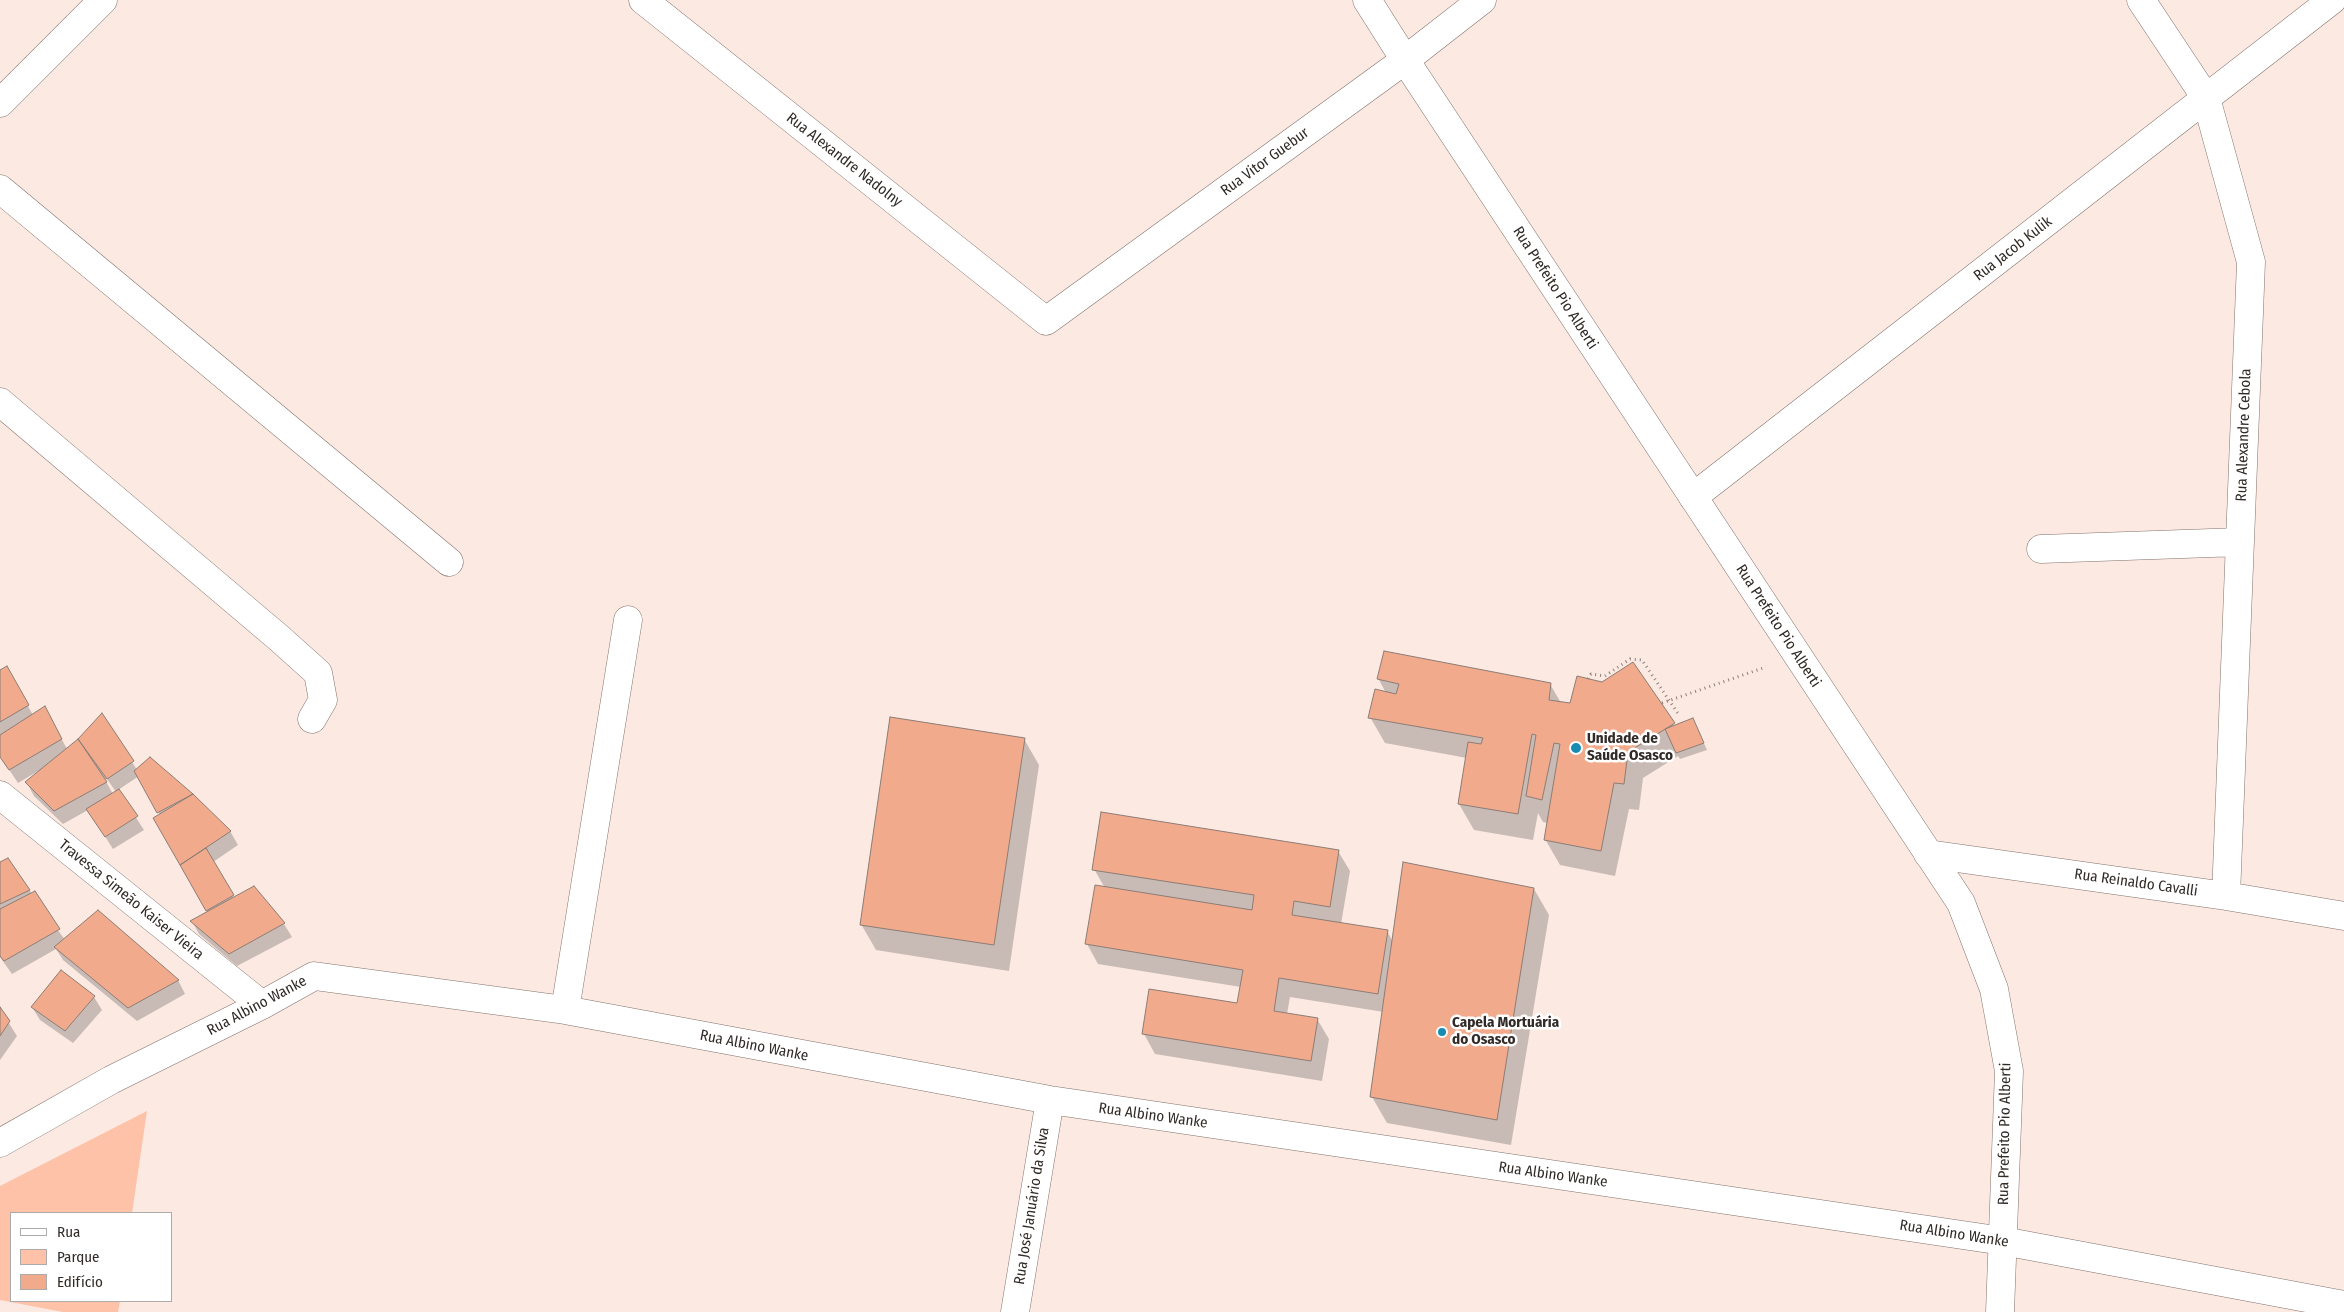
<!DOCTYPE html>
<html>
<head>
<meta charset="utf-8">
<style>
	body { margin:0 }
	#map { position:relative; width:2344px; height:1312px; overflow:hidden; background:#fbe9e2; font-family:"Fira Sans Condensed",sans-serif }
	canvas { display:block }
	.legend { position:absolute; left:10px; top:1212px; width:162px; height:90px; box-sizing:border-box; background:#fff; border:1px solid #adaaa9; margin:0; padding:6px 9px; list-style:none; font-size:15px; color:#312b28 }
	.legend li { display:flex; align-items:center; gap:10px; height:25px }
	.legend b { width:25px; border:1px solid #adaaa9 }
</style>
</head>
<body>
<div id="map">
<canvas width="2344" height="1312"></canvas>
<ul class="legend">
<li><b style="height:6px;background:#fff"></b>Rua</li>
<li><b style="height:14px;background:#fdc2a8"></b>Parque</li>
<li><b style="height:14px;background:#f1ab8c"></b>Edifício</li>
</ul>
</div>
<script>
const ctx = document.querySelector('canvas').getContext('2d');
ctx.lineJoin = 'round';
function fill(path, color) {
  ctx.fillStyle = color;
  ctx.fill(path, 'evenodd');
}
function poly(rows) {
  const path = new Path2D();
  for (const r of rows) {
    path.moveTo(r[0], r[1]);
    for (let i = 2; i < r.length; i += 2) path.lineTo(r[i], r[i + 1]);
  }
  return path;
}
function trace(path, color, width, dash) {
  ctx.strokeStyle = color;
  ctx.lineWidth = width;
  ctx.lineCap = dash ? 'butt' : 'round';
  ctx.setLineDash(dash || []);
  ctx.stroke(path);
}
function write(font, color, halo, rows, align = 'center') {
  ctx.font = font + ' "Fira Sans Condensed",sans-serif';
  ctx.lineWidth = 5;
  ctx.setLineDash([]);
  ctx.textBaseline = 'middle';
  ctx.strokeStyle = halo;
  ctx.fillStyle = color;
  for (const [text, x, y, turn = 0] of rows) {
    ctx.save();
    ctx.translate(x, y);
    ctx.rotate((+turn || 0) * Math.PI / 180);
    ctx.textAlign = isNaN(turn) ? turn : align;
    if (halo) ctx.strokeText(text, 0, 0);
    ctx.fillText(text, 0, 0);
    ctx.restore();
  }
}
const green = poly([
	[147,1111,132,1213,11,1213,11,1301,120,1301,118,1312,63,1312,0,1300,0,1186]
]);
const shadow = poly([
	[1633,664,1675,727,1696,726,1707,750,1680,759,1678,756,1643,778,1639,810,1629,809,1615,876,1560,865,1545,839,1548,823,1543,822,1538,813,1533,840,1474,830,1459,804,1467,758,1385,743,1370,717,1386,693,1378,678,1550,684,1561,703,1571,705],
	[6,668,33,715,52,721,67,749,79,740,132,762,137,770,150,759,230,831,238,845,213,862,234,898,254,887,284,924,292,937,237,966,199,934,192,921,208,912,155,819,160,815,139,776,118,790,144,830,113,849,88,810,63,824,34,796,27,783,40,770,18,783,0,756,0,672],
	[107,779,116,792,113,794,105,780],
	[1024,739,1039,765,1009,971,876,950,861,924],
	[1338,851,1350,871,1341,924,1387,931,1393,942,1534,889,1549,915,1511,1145,1387,1123,1372,1097,1384,1012,1290,997,1287,1014,1317,1019,1329,1039,1322,1081,1155,1054,1144,1034,1238,1004,1241,987,1098,964,1087,944,1105,888,1094,869],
	[7,859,65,940,178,980,185,994,137,1021,63,960,56,949,12,974,0,957,0,863],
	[61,972,94,997,102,1010,73,1043,40,1020,32,1007],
	[0,1009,17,1036,0,1060]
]);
const building = poly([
	[1384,651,1551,683,1549,700,1570,703,1577,676,1602,682,1633,662,1675,723,1628,752,1624,784,1614,783,1601,851,1544,840,1560,744,1554,743,1542,800,1526,796,1536,735,1532,734,1518,814,1458,804,1468,742,1481,744,1483,738,1368,718,1375,689,1396,694,1399,684,1377,679,1384,651],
	[7,666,29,705,0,722,0,670,7,666],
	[45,706,62,739,9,770,0,757,0,735,45,706],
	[102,713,134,761,107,779,78,739,102,713],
	[890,717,1025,738,994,945,860,925,890,717],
	[1693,718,1704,743,1676,753,1665,729,1693,718],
	[78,739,107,782,54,811,25,782,78,739],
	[150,757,193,794,157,813,134,771,150,757],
	[119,789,138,816,105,837,86,809,119,789],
	[193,794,231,831,180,865,153,818,193,794],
	[1101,812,1339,850,1330,907,1294,901,1292,915,1388,930,1378,994,1279,978,1274,1011,1318,1018,1311,1061,1142,1034,1149,989,1237,1003,1243,970,1085,944,1095,885,1252,910,1254,895,1092,870,1101,812],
	[206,848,234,895,206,911,180,865,206,848],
	[8,858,30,890,0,904,0,862,8,858],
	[1403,862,1534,888,1497,1120,1370,1097,1403,862],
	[254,886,285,923,229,954,190,921,254,886],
	[35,891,60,929,4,961,0,956,0,909,35,891],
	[98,910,179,980,128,1008,54,947,98,910],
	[61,970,95,996,65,1031,31,1007,61,970],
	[0,1007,10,1021,0,1036,0,1007]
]);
const path = poly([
	[1588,679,1591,674,1605,676,1630,659,1642,660,1679,715],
	[1662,703,1766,667]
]);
const street = poly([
	[643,0,1046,321,1405,60,1482,0],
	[2141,0,2206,98,2251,262,2226,896],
	[0,103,103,0],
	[0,189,449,562],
	[0,402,279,638,318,673,323,700,312,719],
	[1693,497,2332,0],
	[2041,549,2240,542],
	[0,795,262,1005],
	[1928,854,2226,896,2344,916],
	[565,1010,628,620],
	[0,1143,111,1080,262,1005,314,976,565,1010,1050,1100,2003,1241,2344,1305],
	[1015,1312,1050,1100]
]);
const secondary = poly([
	[1367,0,1405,60,1961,903,1994,989,2009,1071,2000,1312]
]);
const markers = [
	[1576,748,6,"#188cb0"],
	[1442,1032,5,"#188cb0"]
];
const streetNames = [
	["Rua Alexandre Nadolny",844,160,38],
	["Rua Vitor Guebur",1265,162,-36],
	["Rua Jacob Kulik",2013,249,-38],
	["Rua Prefeito Pio Alberti",1555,288,57],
	["Rua Alexandre Cebola",2244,435,-88],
	["Rua Prefeito Pio Alberti",1778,626,57],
	["Rua Reinaldo Cavalli",2136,883,8],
	["Travessa Simeão Kaiser Vieira",131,900,39],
	["Rua Albino Wanke",257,1006,-28],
	["Rua Albino Wanke",754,1046,11],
	["Rua Albino Wanke",1153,1116,8],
	["Rua Prefeito Pio Alberti",2005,1134,-89],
	["Rua Albino Wanke",1553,1175,8],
	["Rua José Januário da Silva",1032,1206,-81],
	["Rua Albino Wanke",1954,1234,9]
];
const poiNames = [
	["Unidade de",1587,739],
	["Saúde Osasco",1587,756],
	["Capela Mortuária",1452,1023],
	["do Osasco",1452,1040]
];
fill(green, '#fdc2a8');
fill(shadow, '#0003');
fill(building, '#f1ab8c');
trace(building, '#8c7c75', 1);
trace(street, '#82736c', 29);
trace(secondary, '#82736c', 29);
trace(path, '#8c817c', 3, [1, 4]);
trace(street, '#fff', 28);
trace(secondary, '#fff', 28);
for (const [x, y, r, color] of markers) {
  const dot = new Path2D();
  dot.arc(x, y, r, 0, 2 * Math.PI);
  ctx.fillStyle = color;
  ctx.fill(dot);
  trace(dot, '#fff', 2);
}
write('15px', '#312b28', '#fff', streetNames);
write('bold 15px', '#312b28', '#fff', poiNames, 'left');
</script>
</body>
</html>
